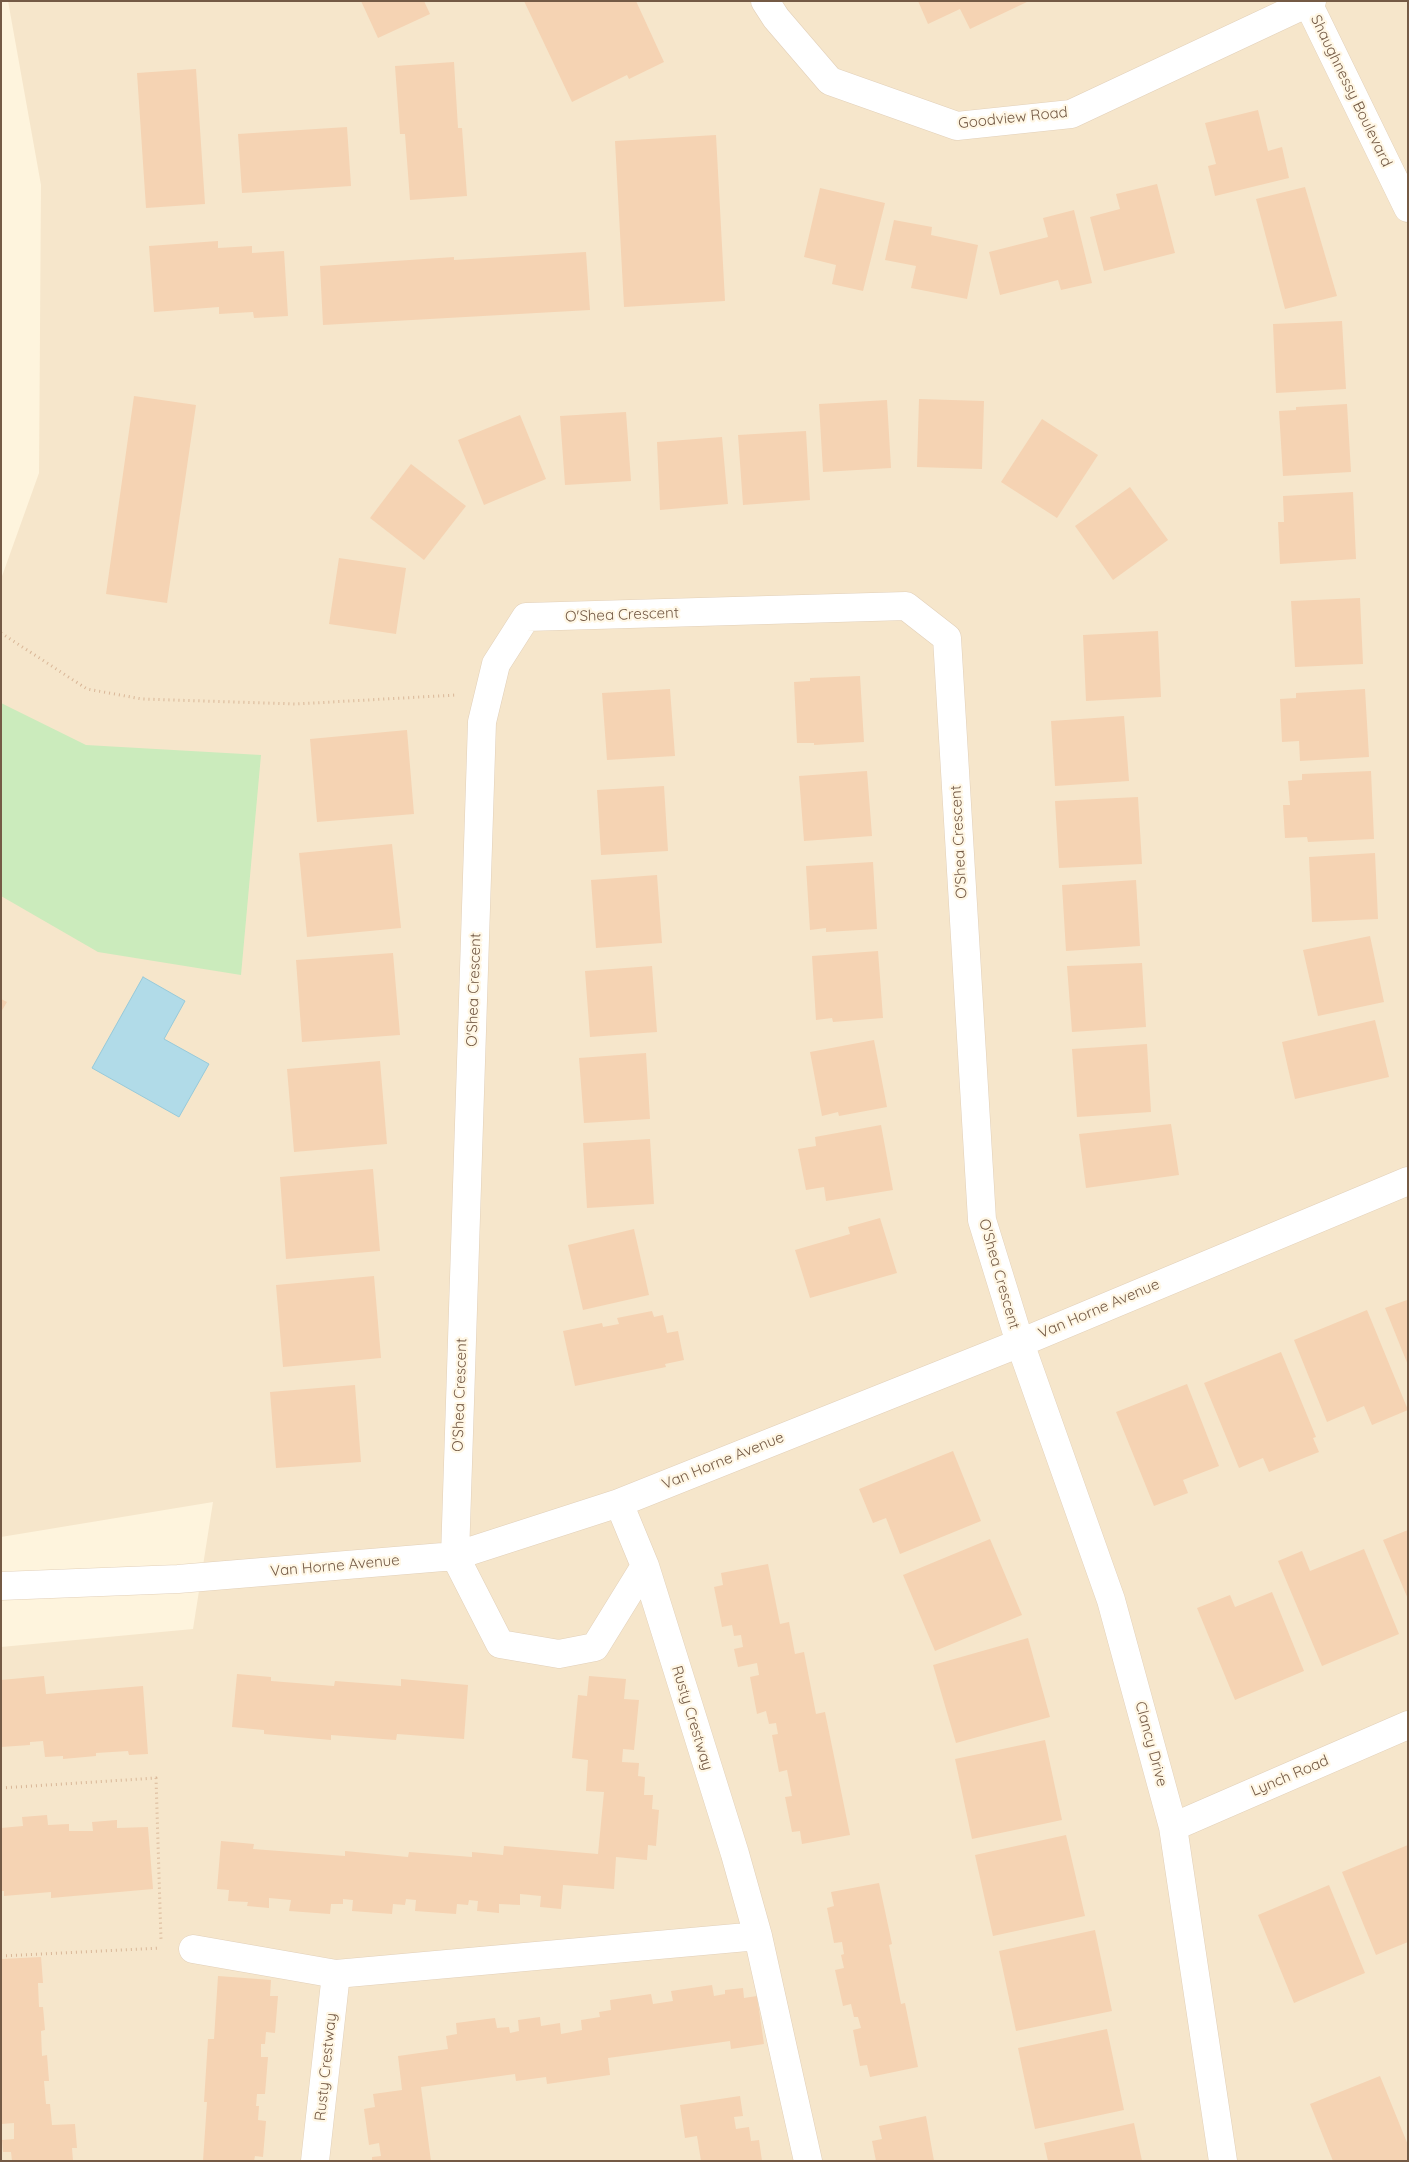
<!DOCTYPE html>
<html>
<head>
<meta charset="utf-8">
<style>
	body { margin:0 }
	#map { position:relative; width:1409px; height:2162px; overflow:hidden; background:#fef4dd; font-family:Quicksand,sans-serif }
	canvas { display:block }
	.frame { position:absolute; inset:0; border:2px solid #745a45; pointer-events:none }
</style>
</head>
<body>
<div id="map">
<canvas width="1409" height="2162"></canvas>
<div class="frame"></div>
</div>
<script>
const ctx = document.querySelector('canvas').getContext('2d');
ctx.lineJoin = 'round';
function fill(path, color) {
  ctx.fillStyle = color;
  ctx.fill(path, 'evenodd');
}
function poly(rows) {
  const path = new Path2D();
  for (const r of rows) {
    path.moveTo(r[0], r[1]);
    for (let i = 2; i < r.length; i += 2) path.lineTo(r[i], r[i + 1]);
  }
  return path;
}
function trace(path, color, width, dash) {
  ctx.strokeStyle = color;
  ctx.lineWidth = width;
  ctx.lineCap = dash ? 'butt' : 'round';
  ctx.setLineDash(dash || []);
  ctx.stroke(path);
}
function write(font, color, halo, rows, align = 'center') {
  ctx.font = font + ' Quicksand,sans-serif';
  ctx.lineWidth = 4.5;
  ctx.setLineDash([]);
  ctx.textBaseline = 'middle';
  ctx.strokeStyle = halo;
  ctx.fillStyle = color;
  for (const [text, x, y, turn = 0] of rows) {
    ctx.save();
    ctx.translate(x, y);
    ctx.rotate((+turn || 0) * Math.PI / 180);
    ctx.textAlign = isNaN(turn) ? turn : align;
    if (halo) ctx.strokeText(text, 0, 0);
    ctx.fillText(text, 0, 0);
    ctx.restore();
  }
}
const residential = poly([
	[8,1,1408,1,1408,2161,1,2161,1,1647,193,1629,213,1502,1,1537,1,579,39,473,41,185]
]);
const green = poly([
	[1,703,86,745,261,755,241,975,98,952,1,896]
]);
const water = poly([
	[143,977,185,1001,164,1039,209,1064,179,1117,92,1068,143,977]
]);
const building = poly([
	[361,1,424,1,430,14,378,38],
	[524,1,636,1,664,62,629,79,627,75,572,102],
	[918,1,1029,1,970,29,960,9,928,24],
	[454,62,458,128,462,128,467,196,410,200,405,134,400,134,395,66],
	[196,69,205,204,146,208,137,73],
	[1258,110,1268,151,1282,147,1289,178,1215,196,1208,166,1216,164,1205,123],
	[347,127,351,186,242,193,238,134],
	[716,135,725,301,624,307,615,141],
	[1157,184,1175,253,1104,271,1090,217,1120,209,1116,194],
	[1305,187,1337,296,1285,309,1256,199],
	[820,188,885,203,863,291,832,284,836,265,804,257],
	[1074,210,1092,283,1061,290,1058,280,1000,295,989,252,1048,237,1043,218],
	[894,220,932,227,931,235,978,245,967,299,911,288,916,266,885,260],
	[218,241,218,248,252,246,252,253,284,251,288,316,254,318,253,312,219,314,219,307,154,312,149,246],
	[586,252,590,310,323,325,320,266,454,257,454,260],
	[1342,321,1346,389,1276,393,1273,324],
	[134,396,196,405,167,603,106,594],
	[919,399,984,401,982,469,917,467],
	[887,400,891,468,823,472,819,404],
	[1347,404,1351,472,1283,476,1279,411,1296,410,1296,407],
	[626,412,631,481,565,485,560,416],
	[520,415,546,479,484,505,458,440],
	[1042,419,1098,455,1057,518,1001,482],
	[806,431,810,500,743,505,738,435],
	[722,437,728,504,660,510,657,442],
	[411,464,466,506,424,560,370,518],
	[1130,487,1168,540,1113,580,1075,526],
	[1353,492,1356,559,1280,564,1278,522,1284,522,1283,496],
	[339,558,406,568,396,634,329,624],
	[1360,598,1363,664,1295,667,1291,601],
	[1158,631,1161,697,1086,701,1083,635],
	[860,676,864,742,814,745,814,743,797,743,794,682,810,681,810,678],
	[670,689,675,756,607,760,602,693],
	[1365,689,1369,757,1300,761,1299,741,1282,742,1280,699,1296,698,1296,693],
	[1124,716,1129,781,1055,786,1051,721],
	[407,730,414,814,317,822,310,739],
	[867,771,872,836,804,841,799,776],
	[1371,771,1374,839,1308,842,1307,837,1285,838,1283,805,1290,805,1288,781,1302,780,1302,774],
	[664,786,668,851,601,855,597,790],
	[1138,797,1142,864,1059,868,1055,801],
	[392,844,401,928,307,937,299,853],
	[1375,853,1378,919,1312,922,1309,857],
	[873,862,877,929,826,932,826,928,810,930,806,866],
	[657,875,662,943,596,948,591,880],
	[1136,880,1140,946,1066,951,1062,885],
	[1370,936,1384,1002,1318,1016,1303,950],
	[878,951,883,1018,833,1022,832,1018,816,1020,812,956],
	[393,953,400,1035,302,1042,296,960],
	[1142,963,1146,1027,1072,1032,1067,966],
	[652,966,657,1032,590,1037,585,971],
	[1,999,7,1002,1,1012],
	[1375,1020,1389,1077,1295,1099,1282,1042],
	[874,1040,887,1107,839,1116,838,1112,822,1116,810,1052],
	[1147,1044,1151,1112,1077,1117,1072,1049],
	[646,1053,650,1119,584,1123,579,1058],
	[380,1061,387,1144,294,1152,287,1069],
	[1171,1124,1179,1175,1086,1188,1079,1134],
	[881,1125,893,1190,826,1201,824,1187,806,1190,798,1149,816,1146,815,1137],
	[650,1139,654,1204,587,1208,583,1143],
	[373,1169,380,1251,286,1259,280,1177],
	[880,1218,897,1273,810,1298,795,1250,850,1234,848,1227],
	[634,1229,649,1295,583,1310,568,1245],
	[374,1276,381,1358,283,1367,276,1285],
	[1407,1300,1408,1301,1408,1365,1385,1308],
	[1367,1310,1408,1410,1372,1425,1364,1406,1327,1422,1294,1340],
	[652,1311,654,1317,663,1315,667,1333,678,1331,684,1360,665,1364,666,1367,575,1386,563,1331,602,1323,603,1327,619,1324,617,1318],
	[1281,1352,1316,1437,1313,1438,1319,1452,1269,1472,1263,1458,1239,1468,1204,1383],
	[1187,1384,1219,1466,1183,1480,1188,1493,1154,1506,1116,1412],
	[355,1385,361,1462,276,1468,270,1392],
	[953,1451,981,1521,900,1554,886,1518,873,1523,859,1489],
	[1408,1530,1408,1599,1383,1540],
	[990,1539,1022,1615,935,1651,903,1575],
	[1364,1549,1399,1634,1322,1666,1278,1561,1302,1551,1310,1571],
	[768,1564,780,1624,789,1622,795,1654,804,1652,816,1714,825,1712,850,1835,802,1844,800,1831,792,1832,785,1797,792,1796,787,1770,779,1772,772,1735,778,1734,776,1723,769,1724,766,1711,757,1714,750,1677,759,1675,757,1663,738,1667,734,1649,743,1647,741,1635,734,1636,732,1625,722,1627,714,1587,723,1585,721,1573],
	[1272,1592,1304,1671,1235,1700,1197,1608,1230,1595,1235,1607],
	[1028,1638,1050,1717,956,1743,933,1665],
	[237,1674,271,1677,271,1681,334,1686,335,1681,401,1686,401,1679,468,1685,464,1739,397,1734,396,1740,331,1735,331,1740,264,1734,264,1730,232,1727],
	[44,1676,46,1694,143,1686,148,1754,129,1755,128,1751,96,1753,96,1756,63,1759,63,1756,45,1757,43,1741,30,1742,30,1745,1,1747,1,1680],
	[589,1676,626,1679,624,1699,639,1700,634,1750,623,1749,622,1762,639,1763,638,1776,645,1777,644,1795,653,1795,652,1809,659,1810,656,1846,648,1845,647,1860,616,1857,614,1889,563,1885,561,1909,540,1907,541,1896,520,1894,520,1905,499,1904,499,1913,477,1911,478,1901,469,1900,468,1905,457,1904,456,1914,415,1911,416,1900,406,1899,405,1905,393,1904,392,1914,352,1911,353,1900,343,1899,343,1904,331,1904,330,1914,289,1911,291,1900,269,1898,269,1908,247,1906,248,1902,228,1901,229,1890,217,1889,221,1841,254,1844,253,1849,345,1856,345,1851,408,1857,409,1852,472,1857,472,1852,503,1855,504,1846,598,1854,604,1792,586,1791,588,1760,572,1758,578,1695,587,1696],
	[1045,1740,1062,1820,972,1839,955,1759],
	[47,1815,48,1825,69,1824,69,1831,93,1831,92,1822,117,1820,117,1828,148,1827,153,1889,51,1898,51,1892,4,1896,4,1891,1,1891,1,1828,23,1826,22,1817],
	[1066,1835,1085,1916,993,1936,975,1855],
	[1408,1845,1408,1942,1376,1955,1342,1872],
	[879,1883,892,1944,889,1945,901,2004,905,2003,918,2067,870,2077,867,2065,860,2066,853,2030,861,2028,858,2017,854,2017,851,2004,843,2006,835,1970,844,1968,841,1955,844,1954,842,1942,834,1943,827,1908,834,1906,831,1892],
	[1329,1885,1365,1973,1294,2003,1258,1915],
	[1095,1930,1112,2011,1016,2031,999,1951],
	[41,1957,43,1983,38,1983,39,2007,43,2007,45,2030,41,2031,42,2056,47,2055,49,2081,44,2081,46,2104,50,2104,52,2125,75,2124,77,2148,72,2148,73,2161,12,2161,11,2152,3,2152,2,2140,14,2139,14,2123,1,2124,1,1959],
	[218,1976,271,1980,270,1996,278,1996,275,2033,266,2032,265,2044,261,2044,261,2057,268,2057,265,2094,257,2094,256,2106,259,2106,258,2120,266,2121,263,2157,255,2156,254,2161,203,2161,207,2102,204,2102,208,2039,214,2039],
	[712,1985,714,1996,725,1994,725,1990,743,1988,744,1998,757,1996,764,2044,731,2049,730,2041,608,2058,610,2075,547,2084,546,2077,516,2081,515,2074,421,2087,431,2161,372,2161,372,2157,381,2156,379,2143,369,2145,364,2109,375,2107,373,2094,402,2090,398,2056,448,2049,446,2036,457,2034,456,2023,495,2018,497,2028,509,2027,510,2033,519,2031,518,2020,540,2017,541,2026,560,2023,561,2034,582,2030,581,2020,600,2017,599,2012,611,2010,610,2000,651,1994,653,2004,673,2001,671,1991],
	[1107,2029,1124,2110,1035,2129,1018,2048],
	[1380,2076,1408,2145,1408,2161,1333,2161,1310,2104],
	[740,2096,743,2116,734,2117,736,2129,749,2127,751,2141,759,2140,762,2161,701,2161,697,2136,685,2138,680,2105],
	[926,2116,934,2161,876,2161,872,2141,882,2139,879,2126],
	[1134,2123,1142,2161,1048,2161,1044,2143]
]);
const path = poly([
	[1,633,87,689,142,699,296,704,456,695],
	[1,1788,156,1778,161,1940],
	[1,1956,160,1948]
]);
const minor = poly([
	[765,1,776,18,830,81,957,126,1071,114,1312,1],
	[1307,1,1408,208],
	[619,1503,645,1566,735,1854,758,1936,808,2161],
	[645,1566,595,1647,559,1654,500,1644,455,1556,482,722,496,664,526,617,906,606,947,638,982,1220,1020,1343,1111,1600,1173,1827,1223,2161],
	[1,1586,178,1579,455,1556,619,1503,1020,1343,1408,1181],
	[1173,1827,1408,1725],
	[193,1949,336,1974],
	[315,2161,336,1974,758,1936]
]);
const streetNames = [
	["Shaughnessy Boulevard",1351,91,64],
	["Goodview Road",1013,118,-6],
	["O'Shea Crescent",622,615,-2],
	["O'Shea Crescent",959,842,-93],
	["O'Shea Crescent",474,990,-88],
	["O'Shea Crescent",999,1274,74],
	["Van Horne Avenue",1099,1309,-23],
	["O'Shea Crescent",460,1395,-88],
	["Van Horne Avenue",723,1461,-22],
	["Van Horne Avenue",335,1566,-5],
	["Rusty Crestway",692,1718,73],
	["Clancy Drive",1151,1744,75],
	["Lynch Road",1290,1776,-23],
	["Rusty Crestway",326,2067,-84]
];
fill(residential, '#f6e6cb');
fill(green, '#cbebbc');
fill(water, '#b1dbe8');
trace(water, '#97cada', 1);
fill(building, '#f5d3b3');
trace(minor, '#e2d0b9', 29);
trace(path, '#d9b697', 3, [1, 4]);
trace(minor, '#fff', 28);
write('15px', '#745a45', '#fff7e5', streetNames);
</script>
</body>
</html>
